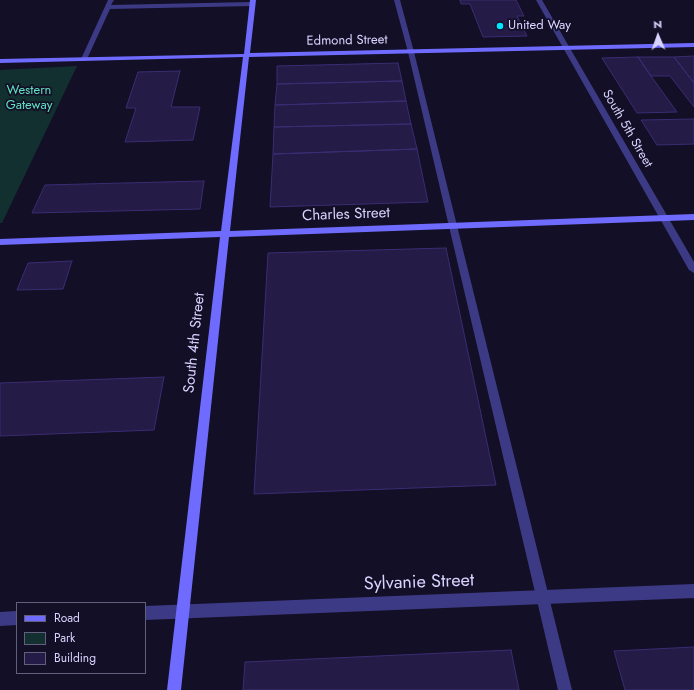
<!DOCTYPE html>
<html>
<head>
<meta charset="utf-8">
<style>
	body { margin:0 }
	#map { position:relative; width:694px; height:690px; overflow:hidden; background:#130f26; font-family:Jost,sans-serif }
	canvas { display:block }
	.legend { position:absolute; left:16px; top:602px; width:130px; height:72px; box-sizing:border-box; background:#130f26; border:1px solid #625e7d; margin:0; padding:5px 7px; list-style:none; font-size:12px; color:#d9d4ff }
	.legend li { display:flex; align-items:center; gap:8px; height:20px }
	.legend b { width:20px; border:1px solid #625e7d }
	.north { position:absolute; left:638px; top:16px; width:40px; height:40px; -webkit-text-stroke:3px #130f26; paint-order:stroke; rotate:358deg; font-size:11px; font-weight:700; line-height:16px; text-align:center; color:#d9d4ff }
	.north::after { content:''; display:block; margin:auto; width:14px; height:18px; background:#d9d4ff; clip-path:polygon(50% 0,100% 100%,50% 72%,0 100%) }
</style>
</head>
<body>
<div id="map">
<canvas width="694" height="690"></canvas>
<ul class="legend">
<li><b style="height:5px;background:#6f6bff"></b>Road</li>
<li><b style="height:11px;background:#12302f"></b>Park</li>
<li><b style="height:11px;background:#241b47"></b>Building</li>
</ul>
<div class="north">N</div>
</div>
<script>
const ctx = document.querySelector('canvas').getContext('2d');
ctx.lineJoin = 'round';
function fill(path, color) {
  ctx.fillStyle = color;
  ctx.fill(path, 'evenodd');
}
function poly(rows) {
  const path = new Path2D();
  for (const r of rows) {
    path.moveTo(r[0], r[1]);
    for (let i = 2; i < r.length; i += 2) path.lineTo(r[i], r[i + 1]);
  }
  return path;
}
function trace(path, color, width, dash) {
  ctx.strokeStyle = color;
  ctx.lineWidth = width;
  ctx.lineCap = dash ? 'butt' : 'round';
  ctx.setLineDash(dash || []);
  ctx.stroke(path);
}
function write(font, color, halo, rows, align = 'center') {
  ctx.font = font + ' Jost,sans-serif';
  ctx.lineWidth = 3.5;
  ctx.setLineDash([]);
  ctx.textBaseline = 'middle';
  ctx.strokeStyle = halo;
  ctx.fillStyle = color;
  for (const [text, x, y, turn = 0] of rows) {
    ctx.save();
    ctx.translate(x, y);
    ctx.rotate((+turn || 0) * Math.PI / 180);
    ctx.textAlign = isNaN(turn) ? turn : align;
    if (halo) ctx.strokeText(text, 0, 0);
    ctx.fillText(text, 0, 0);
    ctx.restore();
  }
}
const green = poly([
	[77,66,2,223,0,223,0,70]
]);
const building = poly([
	[460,0,516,0,524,16,517,16,527,36,483,37,470,4,461,4,460,0],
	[694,56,694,83,674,57,694,56],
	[638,57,651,76,677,112,637,113,602,58,638,57],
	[638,57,674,57,694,83,694,107,670,76,651,76,638,57],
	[398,63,402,81,277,84,277,66,398,63],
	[180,71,171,107,200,107,193,140,125,142,136,108,126,108,138,72,180,71],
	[402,81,406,101,275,105,277,84,402,81],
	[406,101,411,124,274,127,275,105,406,101],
	[694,119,694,144,657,145,641,120,694,119],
	[411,124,417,149,273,154,274,127,411,124],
	[417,149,428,202,270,207,273,154,417,149],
	[204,181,200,209,32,213,45,185,204,181],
	[446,248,496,485,254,494,268,253,446,248],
	[72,261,63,289,17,290,28,263,72,261],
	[164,377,154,430,0,436,0,383,164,377],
	[694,647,694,690,625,690,614,651,694,647],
	[511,650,519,690,243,690,245,662,511,650]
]);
const lane = poly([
	[108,0,114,0,111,5,252,2,255,4,252,6,110,9,87,59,82,60,81,59,108,0],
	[394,0,400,0,414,52,572,690,558,690,408,52,394,0]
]);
const street = poly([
	[536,0,542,0,694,262,694,273,689,270,536,0],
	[694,584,694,598,145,620,145,606,694,584],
	[17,611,17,625,0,626,0,612,17,611]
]);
const secondary = poly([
	[250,0,256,0,250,53,694,43,694,47,249,57,230,231,694,214,694,220,229,237,181,690,167,690,220,237,0,245,0,239,221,231,243,57,0,63,0,59,244,54,250,0]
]);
const markers = [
	[500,26,4,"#00e5ff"]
];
const farPoinames = [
	["United Way",508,26]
];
const farStreetnames = [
	["Edmond Street",347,41,-1],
	["South 5th Street",627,129,60]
];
const farParknames = [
	["Western",29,91],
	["Gateway",29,106]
];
const streetNames = [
	["Charles Street",346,215,-2],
	["South 4th Street",195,343,-84]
];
const nearStreetnames = [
	["Sylvanie Street",419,583,-2]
];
fill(green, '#12302f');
fill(building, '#241b47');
trace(building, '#3b2d73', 1);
fill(lane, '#3d3a85');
fill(street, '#3d3a85');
fill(secondary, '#6f6bff');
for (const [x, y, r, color] of markers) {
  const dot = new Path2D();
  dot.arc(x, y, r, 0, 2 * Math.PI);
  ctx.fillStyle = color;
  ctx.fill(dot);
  trace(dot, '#130f26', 1.5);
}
write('13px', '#d9d4ff', '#130f26', farPoinames, 'left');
write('13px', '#d9d4ff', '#130f26', farStreetnames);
write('13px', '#5fe0c0', '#130f26', farParknames);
write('15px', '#d9d4ff', '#130f26', streetNames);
write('18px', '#d9d4ff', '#130f26', nearStreetnames);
</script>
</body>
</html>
